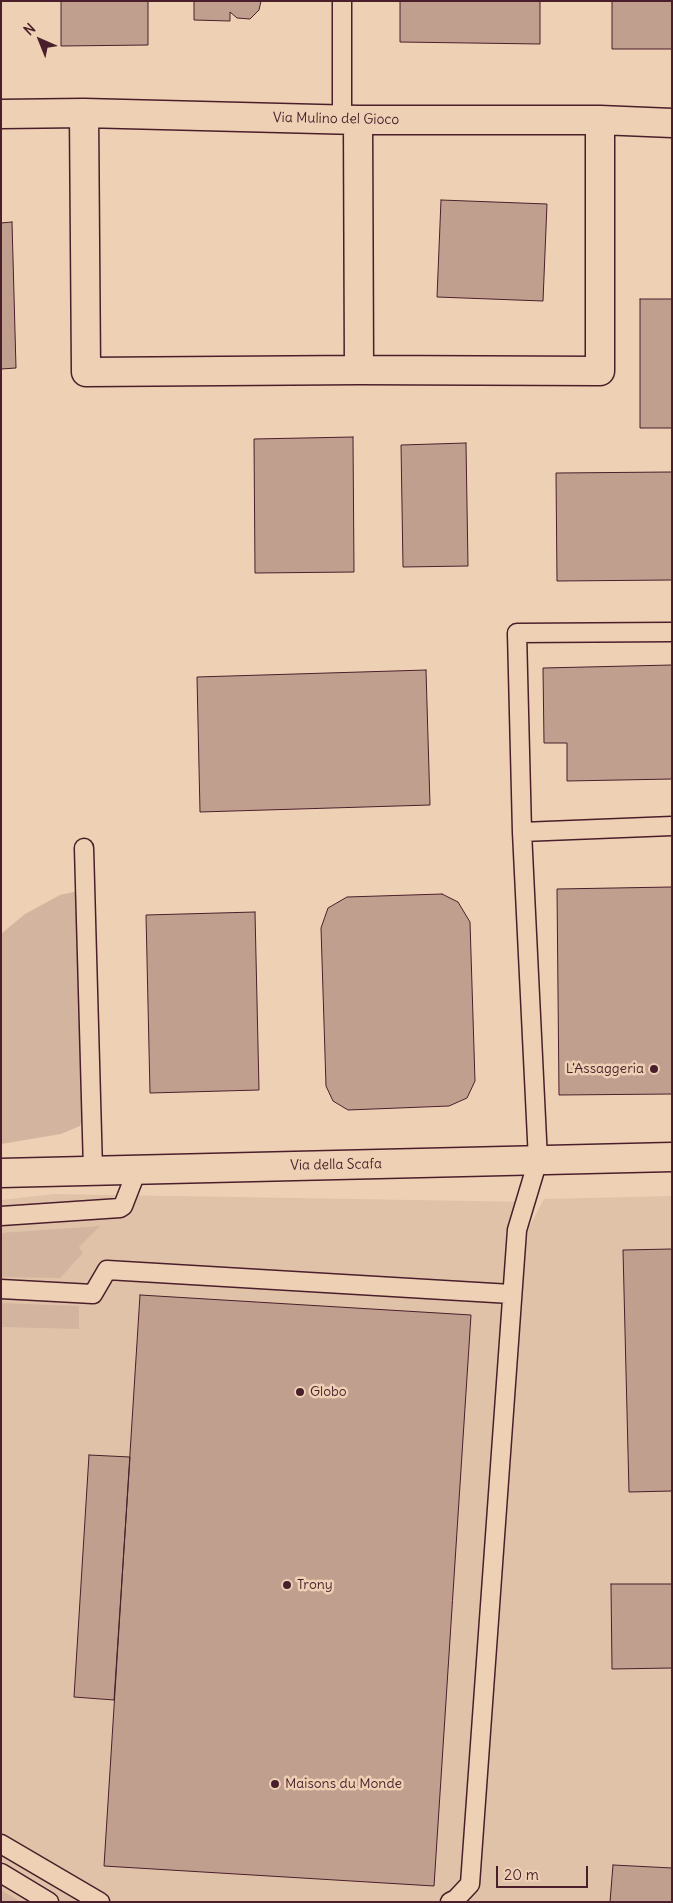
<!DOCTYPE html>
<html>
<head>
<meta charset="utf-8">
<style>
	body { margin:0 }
	#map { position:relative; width:673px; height:1903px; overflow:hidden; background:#eed1b5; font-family:Delius,sans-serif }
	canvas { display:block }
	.frame { position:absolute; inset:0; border:2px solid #4a1f2b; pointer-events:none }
	.north { position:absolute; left:15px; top:15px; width:50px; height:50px; -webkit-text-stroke:4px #eed1b5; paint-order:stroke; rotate:316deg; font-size:14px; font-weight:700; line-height:20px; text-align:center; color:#4a1f2b }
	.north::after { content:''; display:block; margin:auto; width:18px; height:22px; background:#4a1f2b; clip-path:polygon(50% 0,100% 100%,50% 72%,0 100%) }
	.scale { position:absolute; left:496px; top:1866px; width:92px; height:22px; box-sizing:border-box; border:2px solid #4a1f2b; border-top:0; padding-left:6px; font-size:15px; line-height:18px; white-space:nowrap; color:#4a1f2b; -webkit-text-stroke:4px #eed1b5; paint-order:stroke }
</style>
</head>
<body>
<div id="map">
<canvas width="673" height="1903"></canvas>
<div class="frame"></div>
<div class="north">N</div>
<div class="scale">20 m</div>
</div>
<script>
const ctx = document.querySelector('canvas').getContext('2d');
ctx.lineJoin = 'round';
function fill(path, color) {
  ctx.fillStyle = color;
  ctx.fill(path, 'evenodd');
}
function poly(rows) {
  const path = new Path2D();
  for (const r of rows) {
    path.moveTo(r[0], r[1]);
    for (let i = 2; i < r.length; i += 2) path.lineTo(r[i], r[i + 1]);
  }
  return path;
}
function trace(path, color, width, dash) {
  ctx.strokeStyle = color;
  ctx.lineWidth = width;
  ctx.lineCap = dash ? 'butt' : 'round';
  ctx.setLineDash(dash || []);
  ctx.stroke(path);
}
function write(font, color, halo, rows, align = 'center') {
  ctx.font = font + ' Delius,sans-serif';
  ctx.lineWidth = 5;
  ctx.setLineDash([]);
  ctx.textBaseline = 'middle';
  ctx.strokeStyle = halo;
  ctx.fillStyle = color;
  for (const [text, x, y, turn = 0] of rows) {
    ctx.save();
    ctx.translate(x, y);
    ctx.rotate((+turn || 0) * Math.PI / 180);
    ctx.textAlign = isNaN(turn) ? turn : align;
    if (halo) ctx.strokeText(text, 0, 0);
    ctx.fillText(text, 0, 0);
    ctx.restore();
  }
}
const built = poly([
	[54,1194,536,1202,526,1233,544,1199,672,1196,672,1902,1,1902,1,1200]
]);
const green = poly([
	[78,891,86,1110,80,1126,61,1134,1,1144,1,934,25,914,60,895],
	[100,1226,79,1247,83,1253,60,1278,1,1277,1,1233],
	[1,1303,79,1306,79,1329,1,1327],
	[1,1890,21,1902,1,1902]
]);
const building = poly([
	[61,1,148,1,148,45,61,46,61,1],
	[194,1,261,1,259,10,250,19,237,18,230,12,230,21,194,20,194,1],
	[400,1,540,1,540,44,400,42,400,1],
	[612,1,672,1,672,49,612,49,612,1],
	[441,200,547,204,543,301,437,297,441,200],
	[12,222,16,368,1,369,1,223,12,222],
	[640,299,672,299,672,428,640,428,640,299],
	[353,437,354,572,255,573,254,439,353,437],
	[466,443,468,566,403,567,401,445,466,443],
	[672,472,672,580,557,581,556,473,672,472],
	[672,665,672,779,567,781,567,743,544,743,543,668,672,665],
	[426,670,430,805,200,812,197,677,426,670],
	[672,887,672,1094,559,1095,557,889,672,887],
	[442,894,458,902,470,922,475,1081,467,1098,449,1106,348,1110,333,1101,326,1086,321,928,328,908,347,897,442,894],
	[255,912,259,1090,150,1093,146,915,255,912],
	[672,1249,672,1491,629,1492,623,1250,672,1249],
	[140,1295,471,1315,434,1886,104,1866,140,1295],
	[89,1455,130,1457,114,1700,74,1697,89,1455],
	[611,1584,672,1584,672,1668,612,1669,611,1584],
	[613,1865,672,1868,672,1902,610,1902,613,1865]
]);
const service = poly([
	[342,119,342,1],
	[522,832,672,826],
	[84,848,93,1170],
	[1,1216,120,1208,123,1206,137,1170],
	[1,1289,93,1294,107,1270,511,1294],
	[1,1844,100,1902],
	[1,1873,49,1902],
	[450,1902,456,1899,470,1884,517,1230,538,1160,522,832,517,633,672,632]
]);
const minor = poly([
	[84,113,86,372,359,370,600,371,600,120],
	[1,114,84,113,358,120,600,120,672,123],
	[358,120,359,370]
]);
const primary = poly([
	[1,1173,672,1157]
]);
const markers = [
	[654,1069,5,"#4a1f2b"],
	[300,1392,5,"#4a1f2b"],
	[287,1585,5,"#4a1f2b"],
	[275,1784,5,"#4a1f2b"]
];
const streetNames = [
	["Via Mulino del Gioco",336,119,1],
	["Via della Scafa",336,1165,-1]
];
const poiNames = [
	["L'Assaggeria",644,1069,"right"],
	["Globo",310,1392],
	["Trony",297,1585],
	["Maisons du Monde",285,1784]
];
fill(built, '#e0c2a9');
fill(green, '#d3b49f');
fill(building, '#c09f8e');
trace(building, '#4a1f2b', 1);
trace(service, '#4a1f2b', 21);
trace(minor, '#4a1f2b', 31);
trace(primary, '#4a1f2b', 31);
trace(service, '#eed1b5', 18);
trace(minor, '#eed1b5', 28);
trace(primary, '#eed1b5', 28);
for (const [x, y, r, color] of markers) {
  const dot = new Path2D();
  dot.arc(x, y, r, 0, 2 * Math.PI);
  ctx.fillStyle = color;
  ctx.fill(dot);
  trace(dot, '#eed1b5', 2);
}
write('14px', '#4a1f2b', '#eed1b5', streetNames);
write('14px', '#4a1f2b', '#eed1b5', poiNames, 'left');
</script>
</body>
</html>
